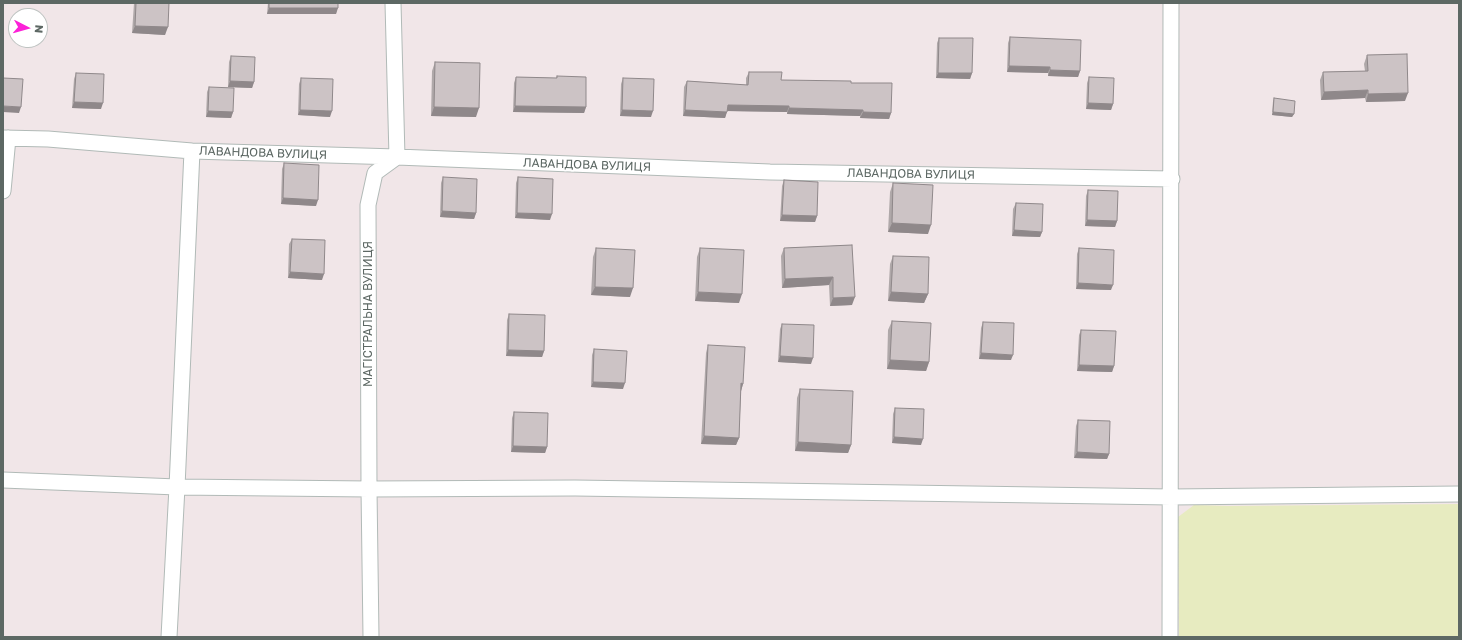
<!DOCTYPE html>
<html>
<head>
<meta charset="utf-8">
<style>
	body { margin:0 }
	#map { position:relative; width:1462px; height:640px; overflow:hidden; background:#f1e6e8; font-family:"Golos Text",sans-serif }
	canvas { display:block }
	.frame { position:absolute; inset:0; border:4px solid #5d6864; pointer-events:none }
	.north { position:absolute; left:8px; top:8px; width:40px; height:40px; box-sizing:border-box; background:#fff; border:1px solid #bec3c1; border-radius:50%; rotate:96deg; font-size:11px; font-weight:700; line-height:16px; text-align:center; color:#5d6864 }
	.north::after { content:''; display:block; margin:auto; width:14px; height:18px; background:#fc21d8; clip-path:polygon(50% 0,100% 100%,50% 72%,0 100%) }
</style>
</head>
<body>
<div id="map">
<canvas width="1462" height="640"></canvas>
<div class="frame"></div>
<div class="north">N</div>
</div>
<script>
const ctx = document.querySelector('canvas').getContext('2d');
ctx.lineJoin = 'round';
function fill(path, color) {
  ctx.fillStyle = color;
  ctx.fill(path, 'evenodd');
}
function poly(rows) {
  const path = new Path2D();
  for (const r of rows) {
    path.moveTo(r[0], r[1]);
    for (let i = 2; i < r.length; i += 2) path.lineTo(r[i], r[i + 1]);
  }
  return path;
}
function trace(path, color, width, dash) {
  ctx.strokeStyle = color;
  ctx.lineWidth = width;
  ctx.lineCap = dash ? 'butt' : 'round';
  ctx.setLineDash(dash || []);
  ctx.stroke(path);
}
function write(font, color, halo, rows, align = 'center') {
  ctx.font = font + ' "Golos Text",sans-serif';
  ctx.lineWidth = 3.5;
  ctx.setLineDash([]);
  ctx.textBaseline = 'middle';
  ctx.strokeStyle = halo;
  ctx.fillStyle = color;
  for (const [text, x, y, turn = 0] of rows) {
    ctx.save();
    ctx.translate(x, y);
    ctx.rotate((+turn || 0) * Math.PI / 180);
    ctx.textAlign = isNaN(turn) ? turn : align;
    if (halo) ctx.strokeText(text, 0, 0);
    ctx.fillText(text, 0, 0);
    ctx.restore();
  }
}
const green = poly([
	[1459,504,1459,637,1179,637,1178,517,1194,505,1229,506]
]);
const street = poly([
	[3,138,48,139,192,151,397,157,770,172,1172,179],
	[3,191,8,138],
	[3,480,177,487,369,489,575,488,1171,497,1459,494],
	[169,637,177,487,192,151],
	[371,637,369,489,368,205,375,173,397,157,393,3],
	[1170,637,1171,3]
]);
const wall = poly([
	[134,3,169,3,165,35,132,33],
	[268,3,338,3,336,14,267,14],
	[1010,37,1080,71,1078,77,1048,76,1048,73,1007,72,1008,43],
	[939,38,972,73,970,79,936,78,937,43],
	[1367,55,1405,101,1366,102,1365,98,1321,100,1320,80,1323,72,1365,71,1364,64],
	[231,56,254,82,252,88,228,87,229,62],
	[435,62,476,117,431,116,432,71],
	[749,72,781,80,851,83,891,113,889,119,860,118,860,116,787,114,787,112,727,111,725,118,683,116,684,87,687,81,746,85,746,78],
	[76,73,101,109,72,108,74,79],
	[557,76,586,107,584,113,513,112,514,83,516,77,556,78],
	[1089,77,1113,104,1111,110,1086,109,1087,83],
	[301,78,330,117,298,115,299,84],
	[623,78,651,117,620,116,621,84],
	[209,87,233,112,231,118,206,117,207,92],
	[1274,98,1294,114,1292,117,1272,115,1273,101],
	[284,163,316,206,281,204,282,169],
	[443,177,476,213,474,219,440,217,441,183],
	[518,177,550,220,515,218,516,183],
	[784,180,817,216,815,222,780,221,782,186],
	[893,183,928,234,888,232,890,192],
	[1088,190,1117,221,1115,227,1085,226,1086,196],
	[1016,203,1042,232,1040,237,1012,236,1013,209],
	[292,239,322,280,288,278,289,244],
	[852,245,852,305,830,306,829,285,782,288,781,256,784,248],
	[596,248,630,297,591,295,593,257],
	[700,248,739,303,695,301,697,257],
	[1079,248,1111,290,1076,289,1077,254],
	[893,256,928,294,924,303,888,301,890,264],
	[509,314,544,351,542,357,506,356,507,320],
	[892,321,929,362,926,371,887,369,888,330],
	[983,322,1011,360,979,359,981,328],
	[782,324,811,364,778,362,780,329],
	[1081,330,1114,366,1112,372,1077,371,1079,335],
	[708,345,743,384,741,391,739,438,736,445,701,444,706,353],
	[594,349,623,389,591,387,592,355],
	[800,389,851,445,848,453,795,451,797,398],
	[895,408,921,445,892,443,893,414],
	[514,412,547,447,545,453,511,452,512,418],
	[1078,420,1109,454,1107,459,1074,458,1076,426]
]);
const shadedWall = poly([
	[269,8,338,8,336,14,267,14],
	[135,26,168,27,165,35,132,33],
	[1009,66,1050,67,1048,73,1007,72],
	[1050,70,1080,71,1078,77,1048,76],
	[938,73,972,73,970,79,936,78],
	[230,81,254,82,252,88,228,87],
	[1368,90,1365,98,1321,100,1324,92],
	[1408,93,1405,101,1366,102,1368,94],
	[74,102,103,103,101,109,72,108],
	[1088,103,1113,104,1111,110,1086,109],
	[728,105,789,106,787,112,726,111],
	[3,106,21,107,19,113,3,112],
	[515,106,586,107,584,113,513,112],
	[434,107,479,108,476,117,431,116],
	[789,108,863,110,860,116,787,114],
	[300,110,332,111,330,117,298,115],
	[622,110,653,111,651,117,620,116],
	[685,110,727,112,725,118,683,116],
	[208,111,233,112,231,118,206,117],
	[863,112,891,113,889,119,860,118],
	[1273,112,1294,114,1292,117,1272,115],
	[283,198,318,200,316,206,281,204],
	[442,211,476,213,474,219,440,217],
	[517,213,552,214,550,220,515,218],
	[782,215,817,216,815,222,780,221],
	[1087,220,1117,221,1115,227,1085,226],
	[892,223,931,225,928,234,888,232],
	[1014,230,1042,232,1040,237,1012,236],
	[290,272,324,274,322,280,288,278],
	[833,277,829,285,782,288,785,279],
	[1078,283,1113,285,1111,290,1076,289],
	[595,287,633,288,630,297,591,295],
	[698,292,742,294,739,303,695,301],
	[891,292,928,294,924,303,888,301],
	[855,297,852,305,830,306,833,298],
	[508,350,544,351,542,357,506,356],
	[981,353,1013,355,1011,360,979,359],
	[780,356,813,358,811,364,778,362],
	[890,360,929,362,926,371,887,369],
	[1079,365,1114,366,1112,372,1077,371],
	[593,382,625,383,623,389,591,387],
	[741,383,743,384,741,391],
	[704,436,739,438,736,445,701,444],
	[894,437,923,439,921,445,892,443],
	[798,442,851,445,848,453,795,451],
	[513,446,547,447,545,453,511,452],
	[1077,452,1109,454,1107,459,1074,458]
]);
const building = poly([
	[136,3,169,3,168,27,135,26,136,3],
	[269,3,338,3,338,8,269,8,269,3],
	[1010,37,1081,40,1080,71,1050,70,1050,67,1009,66,1010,37],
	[939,38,973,38,972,73,938,73,939,38],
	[1407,54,1408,93,1368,94,1368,90,1324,92,1323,72,1368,71,1367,55,1407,54],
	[231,56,255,57,254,82,230,81,231,56],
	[435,62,480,63,479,108,434,107,435,62],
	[749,72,782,72,781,80,851,81,851,83,892,83,891,113,863,112,863,110,789,108,789,106,728,105,727,112,685,110,687,81,748,85,749,72],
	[76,73,104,74,103,103,74,102,76,73],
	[557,76,586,77,586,107,515,106,516,77,557,78,557,76],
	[1089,77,1114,78,1113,104,1088,103,1089,77],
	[3,78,23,79,21,107,3,106,3,78],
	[301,78,333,79,332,111,300,110,301,78],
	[623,78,654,79,653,111,622,110,623,78],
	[209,87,234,88,233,112,208,111,209,87],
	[1274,98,1295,101,1294,114,1273,112,1274,98],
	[284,163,319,165,318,200,283,198,284,163],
	[443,177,477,179,476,213,442,211,443,177],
	[518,177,553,179,552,214,517,213,518,177],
	[784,180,818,182,817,216,782,215,784,180],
	[893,183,933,185,931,225,892,223,893,183],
	[1088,190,1118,191,1117,221,1087,220,1088,190],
	[1016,203,1043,204,1042,232,1014,230,1016,203],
	[292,239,325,240,324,274,290,272,292,239],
	[852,245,855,297,833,298,833,277,785,279,784,248,852,245],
	[596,248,635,250,633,288,595,287,596,248],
	[700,248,744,250,742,294,698,292,700,248],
	[1079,248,1114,250,1113,285,1078,283,1079,248],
	[893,256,929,257,928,294,891,292,893,256],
	[509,314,545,315,544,351,508,350,509,314],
	[892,321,931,323,929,362,890,360,892,321],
	[983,322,1014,323,1013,355,981,353,983,322],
	[782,324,814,325,813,358,780,356,782,324],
	[1081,330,1116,331,1114,366,1079,365,1081,330],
	[708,345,745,347,743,384,741,383,739,438,704,436,708,345],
	[594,349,627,351,625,383,593,382,594,349],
	[800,389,853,391,851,445,798,442,800,389],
	[895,408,924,409,923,439,894,437,895,408],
	[514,412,548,413,547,447,513,446,514,412],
	[1078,420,1110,421,1109,454,1077,452,1078,420]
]);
const streetNames = [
	["ЛАВАНДОВА ВУЛИЦЯ",263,153,2],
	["ЛАВАНДОВА ВУЛИЦЯ",587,165,2],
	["ЛАВАНДОВА ВУЛИЦЯ",911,174,1],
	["МАГІСТРАЛЬНА ВУЛИЦЯ",368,314,-90]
];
fill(green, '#e7ebc0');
trace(street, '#b1bab7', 17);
trace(street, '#fff', 15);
fill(wall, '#afa8a9');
fill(shadedWall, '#8f888a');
fill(building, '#ccc3c5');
trace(building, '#8f888a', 1);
write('12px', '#5d6864', '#fff', streetNames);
</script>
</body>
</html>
